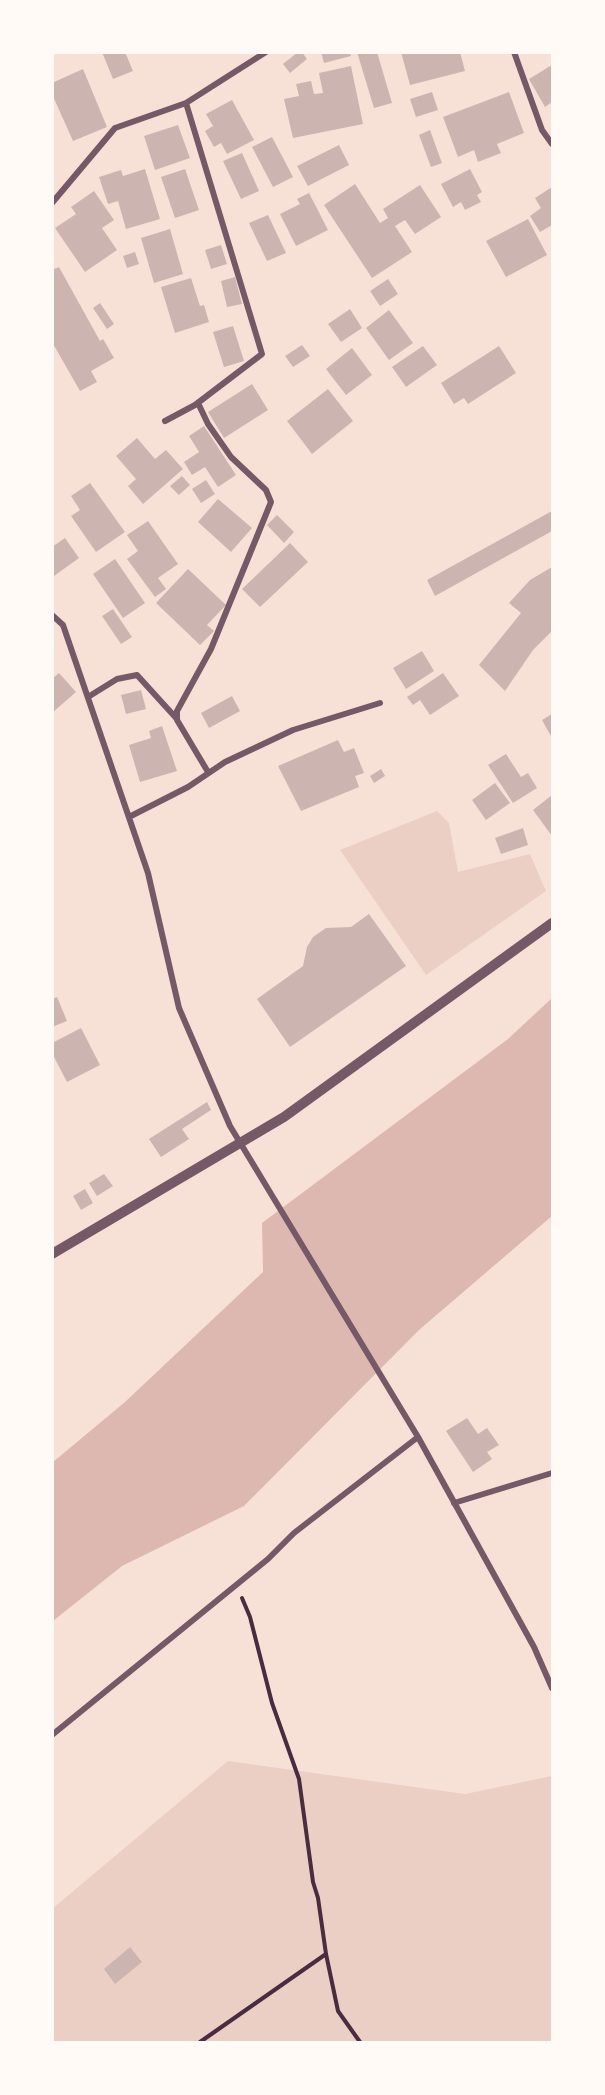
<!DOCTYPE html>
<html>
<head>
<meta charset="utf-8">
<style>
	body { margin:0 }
	#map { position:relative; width:605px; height:2095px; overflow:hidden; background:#f7e1d7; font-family:Karla,sans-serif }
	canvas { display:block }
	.frame { position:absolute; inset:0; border:54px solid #fffaf5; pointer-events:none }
</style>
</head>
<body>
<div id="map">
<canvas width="605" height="2095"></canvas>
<div class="frame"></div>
</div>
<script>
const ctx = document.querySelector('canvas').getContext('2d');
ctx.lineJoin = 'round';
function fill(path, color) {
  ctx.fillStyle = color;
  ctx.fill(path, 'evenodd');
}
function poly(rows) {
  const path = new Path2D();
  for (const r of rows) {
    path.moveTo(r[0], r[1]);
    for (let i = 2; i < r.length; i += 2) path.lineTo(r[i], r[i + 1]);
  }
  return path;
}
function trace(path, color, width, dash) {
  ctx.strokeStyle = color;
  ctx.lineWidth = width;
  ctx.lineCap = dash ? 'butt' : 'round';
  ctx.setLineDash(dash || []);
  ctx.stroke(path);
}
const green = poly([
	[437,811,449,823,458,872,530,854,546,891,426,975,340,850],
	[228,1761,465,1794,552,1776,552,2042,53,2042,52,1909]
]);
const water = poly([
	[552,998,552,1216,419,1330,244,1506,122,1566,53,1621,53,1462,125,1402,263,1272,262,1223,508,1039]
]);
const building = poly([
	[102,52,125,52,133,71,113,79],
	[298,52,302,52,307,59,290,73,283,64],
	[321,52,350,52,351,56,324,63],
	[357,52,377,52,392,103,374,108],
	[401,52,460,52,465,71,410,85],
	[552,65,552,102,545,107,529,79],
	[351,66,363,124,293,138,284,99,299,96,296,84,311,81,314,94,323,93,319,73],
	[83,69,107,127,73,141,52,94,52,83],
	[432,92,438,110,416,117,410,99],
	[509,92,524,133,497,144,501,153,478,162,474,150,458,157,443,117],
	[232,100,254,140,227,154,221,143,214,147,205,131,213,126,206,114],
	[178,125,190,158,155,170,144,136],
	[430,130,442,163,431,167,419,135],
	[272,137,293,177,273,187,252,147],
	[339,145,349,165,308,186,297,166],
	[242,153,259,191,241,199,223,161],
	[145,169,160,219,126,229,118,201,108,204,99,177,121,170,123,176],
	[185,169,199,210,175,218,161,177],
	[470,169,482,192,477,195,481,202,465,210,461,202,453,207,441,184],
	[355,184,380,223,388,218,383,209,420,185,441,217,415,234,405,220,395,226,412,252,372,278,324,205],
	[552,187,552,225,540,232,530,216,541,208,535,198],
	[94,191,114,220,102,228,117,250,85,272,55,228,76,214,71,207],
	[309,193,328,230,296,246,280,214,300,204,297,199],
	[268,215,286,253,267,261,249,223],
	[528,219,547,255,506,277,486,241],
	[170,229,183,274,154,283,141,238],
	[221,245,227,264,211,269,205,250],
	[135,252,139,264,127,268,123,256],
	[59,267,100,341,103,339,114,358,91,371,97,382,80,391,52,342,52,270],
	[235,277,242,304,227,307,221,281],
	[191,278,200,306,204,305,209,322,175,333,161,287],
	[388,279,398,294,380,306,370,291],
	[100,303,114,324,107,329,93,308],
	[350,309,362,328,341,342,328,324],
	[389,310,413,343,389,360,366,328],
	[233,326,244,361,224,367,213,332],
	[302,345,310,356,293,367,285,356],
	[423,346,437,365,406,387,392,367],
	[499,346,516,373,468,404,464,398,454,404,441,383],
	[352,348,372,375,346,395,326,369],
	[252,384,268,410,224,438,208,412],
	[328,389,353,421,312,454,287,421],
	[204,426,236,475,218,487,205,467,192,475,184,462,199,452,189,436],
	[137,438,155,459,166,450,183,469,143,504,128,486,136,479,116,456],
	[182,476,190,485,179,495,170,486],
	[206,480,215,494,201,503,192,489],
	[90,483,125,532,96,552,71,516,80,510,71,496],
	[218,499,252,528,231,552,198,522],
	[552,511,552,531,435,596,427,580],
	[277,515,294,532,284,543,267,525],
	[148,521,178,564,158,578,166,589,155,597,127,559,138,551,127,535],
	[65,538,79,558,54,576,52,547],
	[290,543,308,562,260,607,242,589],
	[115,559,145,603,123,618,93,574],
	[552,567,552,631,533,650,505,691,479,665,521,613,509,603,530,580],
	[188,569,226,605,207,625,214,631,200,645,156,603],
	[113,609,132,637,121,644,102,616],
	[422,651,434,671,406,689,393,668],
	[59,673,76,692,52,713,52,679],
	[443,673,459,696,430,715,420,700,413,705,407,697],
	[141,690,146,709,126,714,121,695],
	[232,696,240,711,209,728,201,713],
	[552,714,552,738,542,720],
	[162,726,177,771,140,782,129,745,151,738,149,731],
	[338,740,344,752,354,748,364,773,355,776,359,787,301,811,278,766],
	[506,754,521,777,528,773,537,788,513,803,488,765],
	[381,769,385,776,374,783,370,776],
	[495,783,510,803,486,820,472,800],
	[552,795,552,836,533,810],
	[523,828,528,845,501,854,495,838],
	[369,914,406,966,290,1047,257,999,303,966,307,947,313,937,326,928,351,927],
	[57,997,67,1021,52,1027,52,999],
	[81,1028,100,1065,67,1082,52,1053,52,1043],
	[207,1102,211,1110,182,1129,189,1139,161,1157,149,1139],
	[104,1174,113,1186,97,1196,89,1183],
	[85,1189,93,1203,81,1210,73,1196],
	[467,1418,478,1434,487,1428,499,1445,487,1452,492,1459,473,1472,446,1431],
	[130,1947,142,1962,115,1984,104,1969]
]);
const path = poly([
	[242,1598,250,1617,272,1703,299,1779,313,1882,318,1898,326,1954,338,2011,360,2042],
	[200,2042,326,1954]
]);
const minor = poly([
	[514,52,542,130,552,144],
	[52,203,115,128,186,103,266,52],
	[198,403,208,424,231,457,266,490,271,502,211,649,177,711,177,720,208,772],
	[165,421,195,405,262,354,186,103],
	[52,615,63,625,148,873,179,1008,230,1126,418,1437,534,1647,552,1688],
	[88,697,117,679,137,675,177,719],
	[129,817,188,787,225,762,293,730,380,703],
	[454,1503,552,1473],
	[52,1735,268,1559,294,1533,418,1437]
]);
const tertiary = poly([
	[52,1254,284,1117,552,923]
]);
fill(green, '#ebcfc5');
fill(water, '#dcb8b0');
fill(building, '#ccb4b1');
trace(path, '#4a2c40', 4);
trace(minor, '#755966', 6);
trace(tertiary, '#755966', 10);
</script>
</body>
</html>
